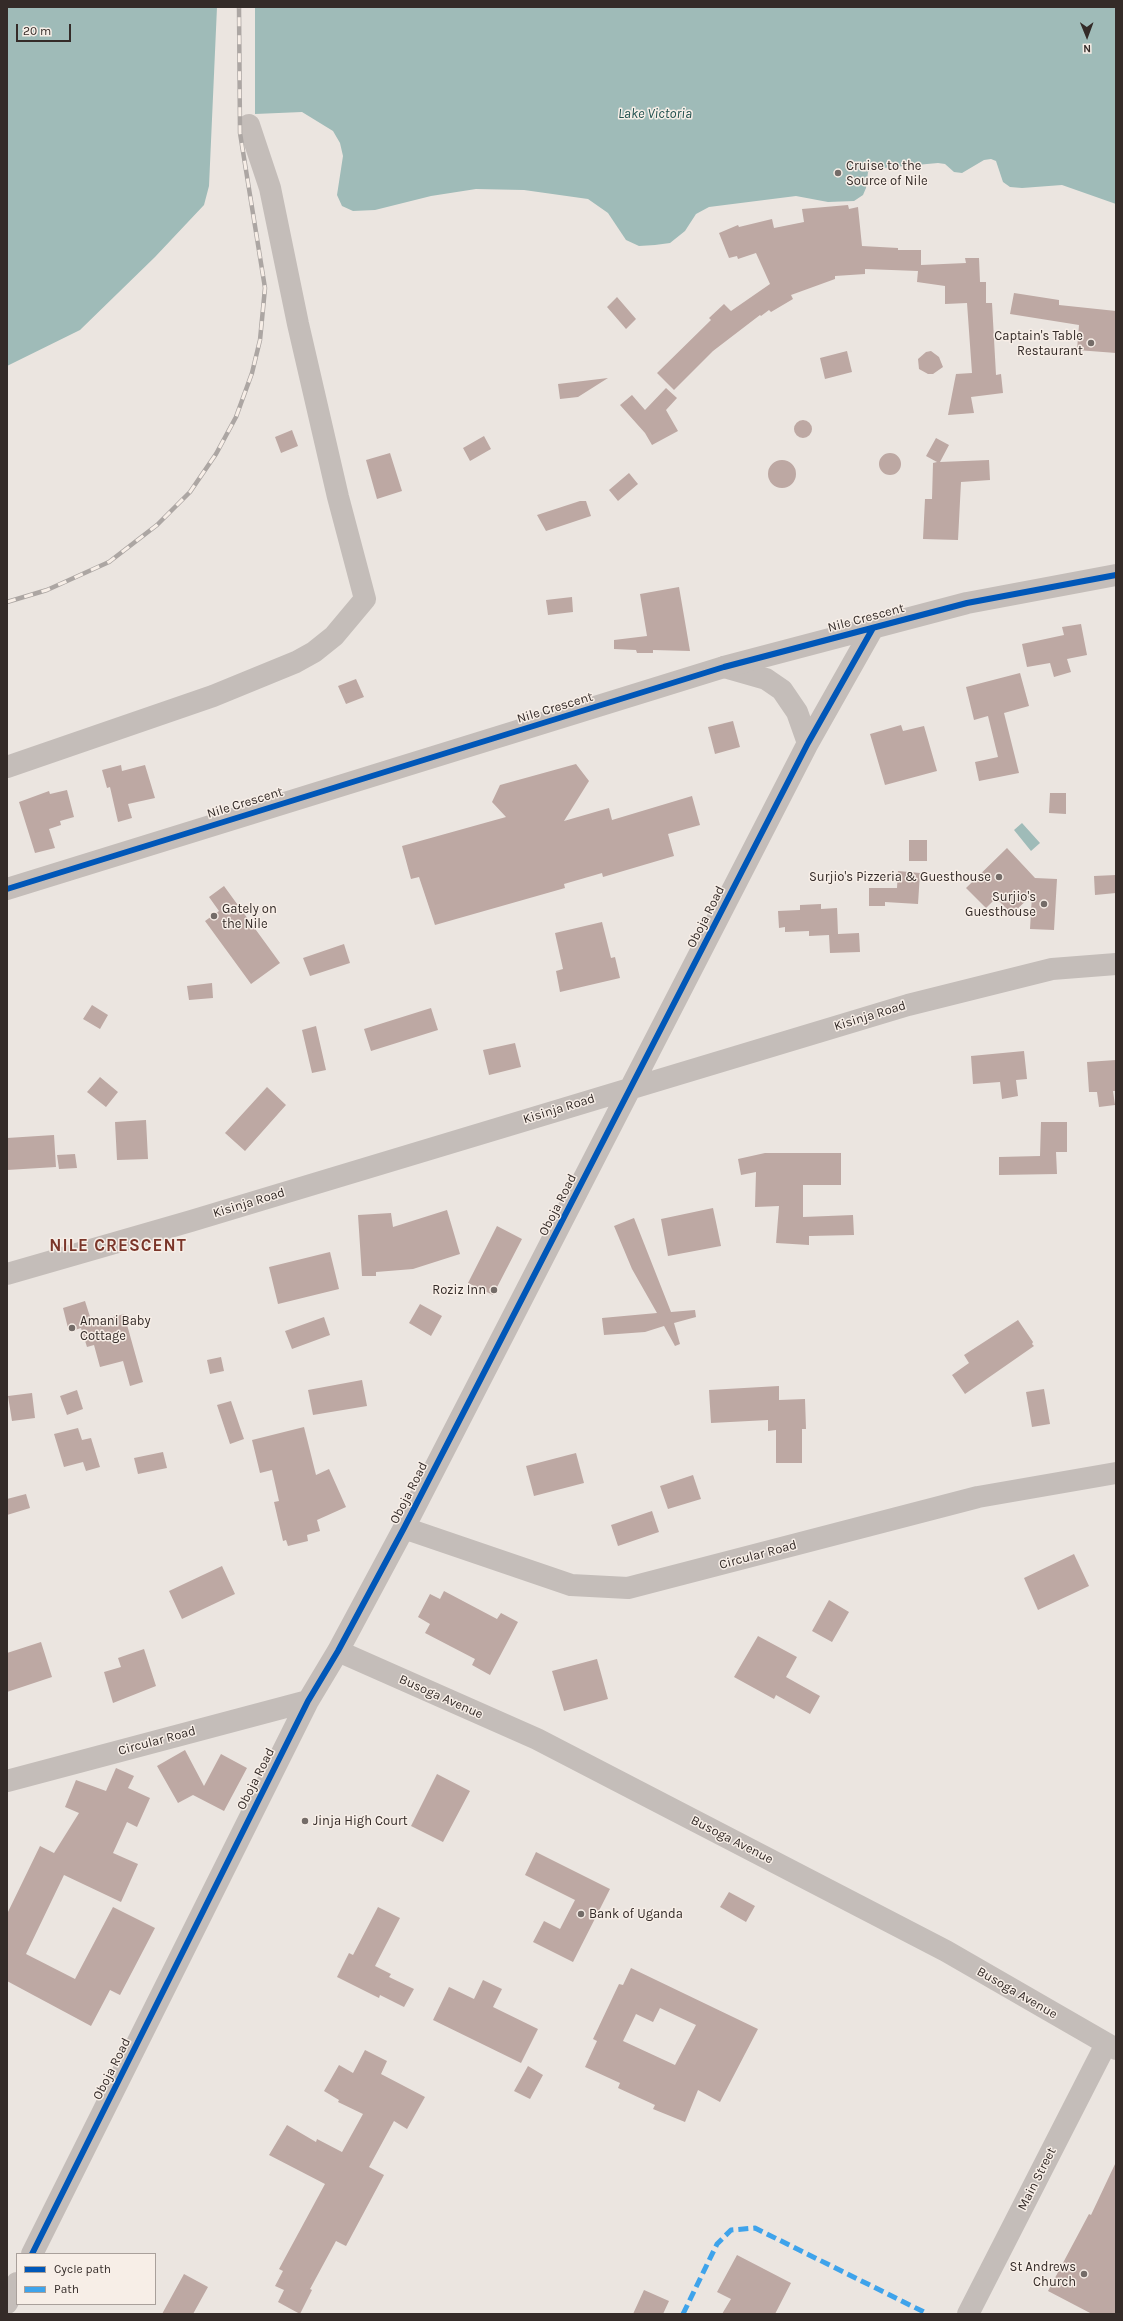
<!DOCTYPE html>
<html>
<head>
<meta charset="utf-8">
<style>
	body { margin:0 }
	#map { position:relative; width:1123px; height:2321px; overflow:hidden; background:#ebe5e0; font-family:Karla,sans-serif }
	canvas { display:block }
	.frame { position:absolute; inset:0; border:8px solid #342b28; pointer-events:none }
	.legend { position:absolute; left:16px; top:2253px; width:140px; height:52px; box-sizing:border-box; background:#f7eee7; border:1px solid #a9a09b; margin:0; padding:5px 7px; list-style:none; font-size:12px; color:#342b28 }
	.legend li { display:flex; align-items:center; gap:8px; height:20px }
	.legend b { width:20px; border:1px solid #a9a09b }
	.north { position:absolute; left:1067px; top:16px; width:40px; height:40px; -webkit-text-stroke:3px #f7eee7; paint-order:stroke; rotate:179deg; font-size:11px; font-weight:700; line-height:16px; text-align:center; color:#342b28 }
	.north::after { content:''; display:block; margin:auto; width:14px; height:18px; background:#342b28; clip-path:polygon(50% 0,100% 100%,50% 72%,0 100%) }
	.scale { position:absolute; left:16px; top:24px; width:55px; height:18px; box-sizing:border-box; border:2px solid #342b28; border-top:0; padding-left:5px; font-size:12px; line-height:14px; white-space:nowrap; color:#342b28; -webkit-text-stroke:3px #f7eee7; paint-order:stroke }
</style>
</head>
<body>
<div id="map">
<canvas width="1123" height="2321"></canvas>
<div class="frame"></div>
<ul class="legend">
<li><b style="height:5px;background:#0057b8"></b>Cycle path</li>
<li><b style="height:5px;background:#3ea3eb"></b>Path</li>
</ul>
<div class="north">N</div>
<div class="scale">20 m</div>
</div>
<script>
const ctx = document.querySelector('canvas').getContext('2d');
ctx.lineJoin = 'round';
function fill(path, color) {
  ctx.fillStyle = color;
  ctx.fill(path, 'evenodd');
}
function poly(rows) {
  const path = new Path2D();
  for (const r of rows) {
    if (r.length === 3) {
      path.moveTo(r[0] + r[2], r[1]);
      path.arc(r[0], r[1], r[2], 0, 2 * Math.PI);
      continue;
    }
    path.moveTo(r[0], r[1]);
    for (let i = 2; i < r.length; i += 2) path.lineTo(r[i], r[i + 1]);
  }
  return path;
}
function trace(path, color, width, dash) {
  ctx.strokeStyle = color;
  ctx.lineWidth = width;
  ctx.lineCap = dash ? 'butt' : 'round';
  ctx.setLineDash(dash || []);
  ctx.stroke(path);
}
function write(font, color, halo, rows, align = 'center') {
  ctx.font = font + ' Karla,sans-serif';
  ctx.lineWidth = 3;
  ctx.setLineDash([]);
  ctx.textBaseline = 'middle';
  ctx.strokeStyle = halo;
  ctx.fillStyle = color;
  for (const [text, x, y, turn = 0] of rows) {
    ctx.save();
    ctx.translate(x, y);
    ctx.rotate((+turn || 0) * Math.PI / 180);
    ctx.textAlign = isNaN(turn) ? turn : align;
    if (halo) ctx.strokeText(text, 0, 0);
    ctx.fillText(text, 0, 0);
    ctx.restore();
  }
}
const water = poly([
	[7,7,217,7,209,186,204,205,155,257,80,330,7,366],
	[255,7,1116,7,1116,204,1062,185,1022,188,1010,187,1003,182,996,161,991,159,984,160,962,173,954,172,945,164,938,163,872,169,868,172,866,188,863,195,854,201,828,202,796,196,709,207,696,214,685,231,670,243,655,245,639,246,626,240,608,213,588,199,524,190,476,189,431,196,375,210,353,211,342,206,337,195,343,156,340,143,333,131,302,112,255,114],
	[1022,823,1040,843,1031,851,1014,830]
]);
const building = poly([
	[848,205,849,209,858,207,862,246,898,248,898,250,921,250,921,265,966,263,965,258,979,258,980,282,986,282,986,303,992,303,996,375,1001,374,1003,393,971,397,974,413,948,415,956,374,972,373,967,303,945,304,945,286,917,282,918,271,865,269,865,274,835,276,835,279,791,295,793,299,771,312,769,310,761,316,760,315,713,351,674,390,657,373,711,320,709,318,724,304,731,311,770,284,756,253,738,259,737,256,729,258,719,233,738,225,739,227,772,219,774,228,804,222,802,209],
	[1014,293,1059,300,1059,305,1116,311,1116,353,1077,350,1079,325,1010,314],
	[617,297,636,319,626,329,607,307],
	[847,351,852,372,825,379,820,358],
	[931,351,939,357,943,367,933,374,928,374,919,369,918,359,926,352],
	[608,378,578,397,560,399,558,384],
	[666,388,677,398,666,410,678,431,652,445,645,433,620,405,632,395,645,410],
	[803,429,9],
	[292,430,298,446,281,453,275,437],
	[484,436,491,449,470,461,463,448],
	[936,438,949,445,940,462,989,460,990,480,961,482,958,540,923,539,925,499,932,499,933,463,937,462,926,456],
	[390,453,402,491,377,499,366,460],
	[890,464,11],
	[782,474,14],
	[629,473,638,484,618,501,609,490],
	[580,501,586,501,591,516,546,531,537,515],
	[679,587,690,651,653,650,653,653,637,653,636,650,614,649,614,640,647,636,640,594],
	[572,597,573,612,548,615,546,600],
	[1081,624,1087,655,1067,659,1071,672,1054,677,1050,663,1027,667,1022,644,1064,635,1062,627],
	[1020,673,1029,706,1004,713,1019,773,979,781,975,762,998,757,988,716,974,720,966,687],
	[356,679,364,697,346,704,338,686],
	[733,721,740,747,715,754,708,727],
	[901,725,903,731,924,726,937,771,885,785,870,734],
	[576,764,589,781,564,821,609,808,612,820,692,796,700,825,668,834,674,856,603,877,602,873,564,884,565,888,435,925,419,877,411,879,402,846,506,817,492,802,500,785],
	[121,765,122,771,145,765,155,798,128,804,132,818,118,822,110,787,107,788,102,770],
	[67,790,74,817,60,821,61,825,49,829,55,848,35,853,19,802,49,791,50,794],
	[1050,793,1066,793,1066,814,1049,813],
	[909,840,927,840,927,861,909,861],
	[1007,848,1035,878,1057,879,1054,930,1030,929,1032,895,1012,914,996,898,986,908,966,888],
	[898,871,920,873,918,904,885,902,885,906,869,906,869,888,897,888],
	[1116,875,1116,893,1095,895,1094,876],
	[224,886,280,963,251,984,205,921,219,911,209,897],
	[821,904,821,909,837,908,838,934,859,933,860,952,830,953,829,935,809,936,809,931,785,932,785,927,779,928,778,911,800,910,800,905],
	[602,922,611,958,615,957,620,978,560,992,556,971,563,969,555,933],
	[344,944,350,963,310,976,303,958],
	[212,983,213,998,189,1000,187,986],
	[92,1005,108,1015,100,1029,83,1019],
	[431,1008,438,1030,371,1051,364,1029],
	[316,1026,326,1070,312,1073,302,1030],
	[515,1043,521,1067,489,1075,483,1050],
	[1024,1051,1027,1079,1016,1080,1018,1096,1002,1099,1000,1082,973,1084,971,1056],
	[1116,1060,1116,1091,1113,1091,1115,1105,1099,1107,1097,1092,1089,1092,1087,1062],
	[100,1077,118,1092,106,1107,87,1092],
	[267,1087,286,1105,245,1151,225,1133],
	[146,1120,148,1159,117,1160,115,1122],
	[1041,1122,1067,1122,1067,1152,1056,1152,1057,1174,999,1175,999,1157,1040,1156],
	[54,1135,56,1167,7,1170,7,1138],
	[765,1153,841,1153,841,1185,803,1185,803,1217,853,1215,854,1235,809,1236,809,1245,776,1243,779,1206,755,1207,756,1172,741,1175,738,1159],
	[75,1154,77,1168,59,1169,57,1155],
	[713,1208,721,1246,668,1256,661,1219],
	[447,1210,460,1254,413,1269,376,1272,376,1276,362,1276,358,1215,391,1213,393,1227],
	[634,1218,671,1312,695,1310,696,1317,674,1323,680,1344,675,1346,664,1326,645,1332,604,1335,602,1318,657,1313,632,1269,614,1226],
	[497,1226,522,1239,493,1295,468,1283],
	[330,1252,339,1289,278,1304,269,1267],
	[85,1301,92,1323,124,1314,143,1382,130,1386,123,1361,100,1367,94,1345,87,1347,81,1328,69,1332,63,1308],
	[420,1304,442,1316,431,1336,409,1323],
	[324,1317,330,1335,292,1349,285,1331],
	[1018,1320,1033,1342,1032,1344,1034,1346,965,1394,952,1375,969,1363,964,1355],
	[221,1357,224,1371,210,1374,207,1360],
	[362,1380,367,1406,313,1415,308,1390],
	[779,1386,779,1400,805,1399,806,1429,802,1429,802,1463,776,1463,776,1430,768,1431,768,1420,711,1423,709,1390],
	[1044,1389,1050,1424,1032,1427,1026,1392],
	[77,1390,83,1409,67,1415,60,1396],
	[32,1393,35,1418,12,1421,8,1396],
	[231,1401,244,1439,230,1444,217,1405],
	[304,1427,316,1475,329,1469,346,1507,317,1520,320,1531,307,1535,308,1541,288,1546,286,1540,283,1541,274,1502,279,1501,272,1470,260,1473,252,1440],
	[78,1428,82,1440,91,1438,100,1467,86,1471,83,1462,64,1467,54,1434],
	[163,1452,167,1468,138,1474,134,1458],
	[576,1453,584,1483,534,1496,526,1466],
	[693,1475,701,1499,668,1509,660,1486],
	[26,1494,30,1508,7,1515,7,1499],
	[652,1511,659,1532,618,1546,611,1525],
	[1074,1554,1089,1586,1038,1610,1024,1578],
	[222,1566,235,1594,182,1619,169,1591],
	[444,1591,497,1619,501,1613,518,1622,490,1675,472,1665,475,1659,425,1633,430,1624,418,1617,430,1594,440,1599],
	[829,1600,849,1612,832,1642,812,1631],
	[758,1636,797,1657,786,1677,820,1696,810,1714,776,1695,774,1699,734,1677],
	[41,1642,52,1677,7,1692,7,1653],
	[144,1649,156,1686,113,1703,104,1672,121,1667,118,1658],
	[597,1659,608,1699,564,1711,552,1671],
	[185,1750,204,1786,221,1754,247,1768,224,1811,193,1795,178,1803,157,1766],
	[116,1768,134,1776,128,1788,150,1798,137,1827,127,1822,113,1853,138,1864,121,1902,64,1875,26,1954,75,1979,113,1907,155,1928,120,1995,110,1990,91,2026,7,1981,7,1914,40,1846,54,1853,79,1813,65,1807,76,1780,106,1791],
	[437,1774,470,1791,443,1842,411,1826],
	[536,1852,610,1889,573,1962,533,1942,544,1921,560,1929,575,1900,525,1875],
	[729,1892,755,1906,746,1922,720,1907],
	[378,1907,400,1918,375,1966,391,1974,389,1977,414,1989,404,2007,380,1995,379,1998,337,1977,349,1953,353,1955],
	[631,1968,758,2029,720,2102,698,2090,685,2122,653,2109,655,2105,618,2088,620,2083,585,2067,597,2041,593,2039,619,1984,623,1985],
	[660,2008,696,2025,675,2065,623,2041,636,2014,653,2022],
	[483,1980,502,1989,493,2007,538,2029,521,2063,433,2020,449,1987,474,1999],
	[365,2050,387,2061,381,2074,425,2097,407,2129,394,2121,369,2167,384,2175,346,2246,336,2241,310,2289,312,2290,300,2314,278,2302,284,2290,275,2286,283,2271,279,2269,325,2184,269,2155,287,2125,316,2142,317,2139,342,2152,363,2114,338,2102,339,2100,324,2091,339,2065,353,2073],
	[528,2066,543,2075,530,2099,514,2091],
	[1116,2162,1116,2314,1092,2314,1048,2291,1089,2214,1091,2215],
	[737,2255,791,2283,775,2314,722,2314,731,2299,717,2292],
	[184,2274,208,2287,193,2314,162,2314],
	[644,2290,669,2301,663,2314,633,2314]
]);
const minor = poly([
	[724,667,766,679,782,690,797,712,808,743],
	[7,767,213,696,296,662,314,652,334,636,365,599,338,497,298,324,270,188,249,125],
	[7,1274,191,1221,908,1005,1052,969,1116,964],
	[404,1528,571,1585,628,1588,978,1497,1116,1473],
	[338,1651,537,1739,946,1951,1116,2049],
	[7,1781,308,1701],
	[32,2254,308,1701,338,1651,404,1528,808,743,873,628],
	[7,2303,17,2283],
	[968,2314,1106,2044]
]);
const tertiary = poly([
	[7,889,724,667,967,603,1116,575]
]);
const rail = poly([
	[7,602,47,590,109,562,157,525,190,492,216,454,236,417,252,373,260,340,265,288,240,133,239,7]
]);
const quiet = poly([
	[683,2314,717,2244,731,2230,755,2228,928,2314]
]);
const cycleway = poly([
	[7,889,724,667,967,603,1116,575],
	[32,2254,308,1701,338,1651,404,1528,808,743,873,628]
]);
const markers = [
	[838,173,4,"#746c68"],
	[1091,343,4,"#746c68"],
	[999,877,4,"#746c68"],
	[1044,904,4,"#746c68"],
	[214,916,4,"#746c68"],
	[494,1290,4,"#746c68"],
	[72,1328,4,"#746c68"],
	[305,1821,4,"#746c68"],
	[581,1914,4,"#746c68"],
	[1084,2274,4,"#746c68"]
];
const poiNames = [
	["Cruise to the",846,166],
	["Source of Nile",846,181],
	["Captain's Table",1083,336,"right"],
	["Restaurant",1083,351,"right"],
	["Surjio's Pizzeria & Guesthouse",991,877,"right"],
	["Surjio's",1036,897,"right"],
	["Guesthouse",1036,912,"right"],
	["Gately on",222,909],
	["the Nile",222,924],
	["Roziz Inn",486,1290,"right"],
	["Amani Baby",80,1321],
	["Cottage",80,1336],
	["Jinja High Court",313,1821],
	["Bank of Uganda",589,1914],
	["St Andrews",1076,2267,"right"],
	["Church",1076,2282,"right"]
];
const streetNames = [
	["Nile Crescent",866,618,-15],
	["Nile Crescent",555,708,-17],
	["Nile Crescent",245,803,-17],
	["Oboja Road",706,917,-63],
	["Kisinja Road",870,1016,-17],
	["Kisinja Road",559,1109,-17],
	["Kisinja Road",249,1203,-17],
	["Oboja Road",558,1205,-63],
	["Oboja Road",409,1493,-63],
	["Circular Road",758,1555,-15],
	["Busoga Avenue",441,1697,24],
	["Circular Road",157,1741,-15],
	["Oboja Road",256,1779,-63],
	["Busoga Avenue",732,1840,27],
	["Busoga Avenue",1017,1993,30],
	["Oboja Road",112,2069,-63],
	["Main Street",1037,2179,-63]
];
const waterNames = [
	["Lake Victoria",655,114]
];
const districtNames = [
	["NILE CRESCENT",118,1246]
];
fill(water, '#9fbbb8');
fill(building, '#bda8a3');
trace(minor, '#c4bdb9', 22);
trace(tertiary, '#c4bdb9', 22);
trace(rail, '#aca6a3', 4.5);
trace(rail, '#f7eee7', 3, [9]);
trace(quiet, '#3ea3eb', 5, [10, 5]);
trace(cycleway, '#0057b8', 6);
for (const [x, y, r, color] of markers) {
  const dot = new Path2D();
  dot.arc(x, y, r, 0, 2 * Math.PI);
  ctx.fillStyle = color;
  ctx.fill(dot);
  trace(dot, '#f7eee7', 1.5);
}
write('13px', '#342b28', '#f7eee7', poiNames, 'left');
write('13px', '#342b28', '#f7eee7', streetNames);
write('italic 14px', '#22514f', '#f7eee7', waterNames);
ctx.letterSpacing = '1px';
write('bold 17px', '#7a3529', '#f7eee7', districtNames);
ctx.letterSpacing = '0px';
</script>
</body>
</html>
